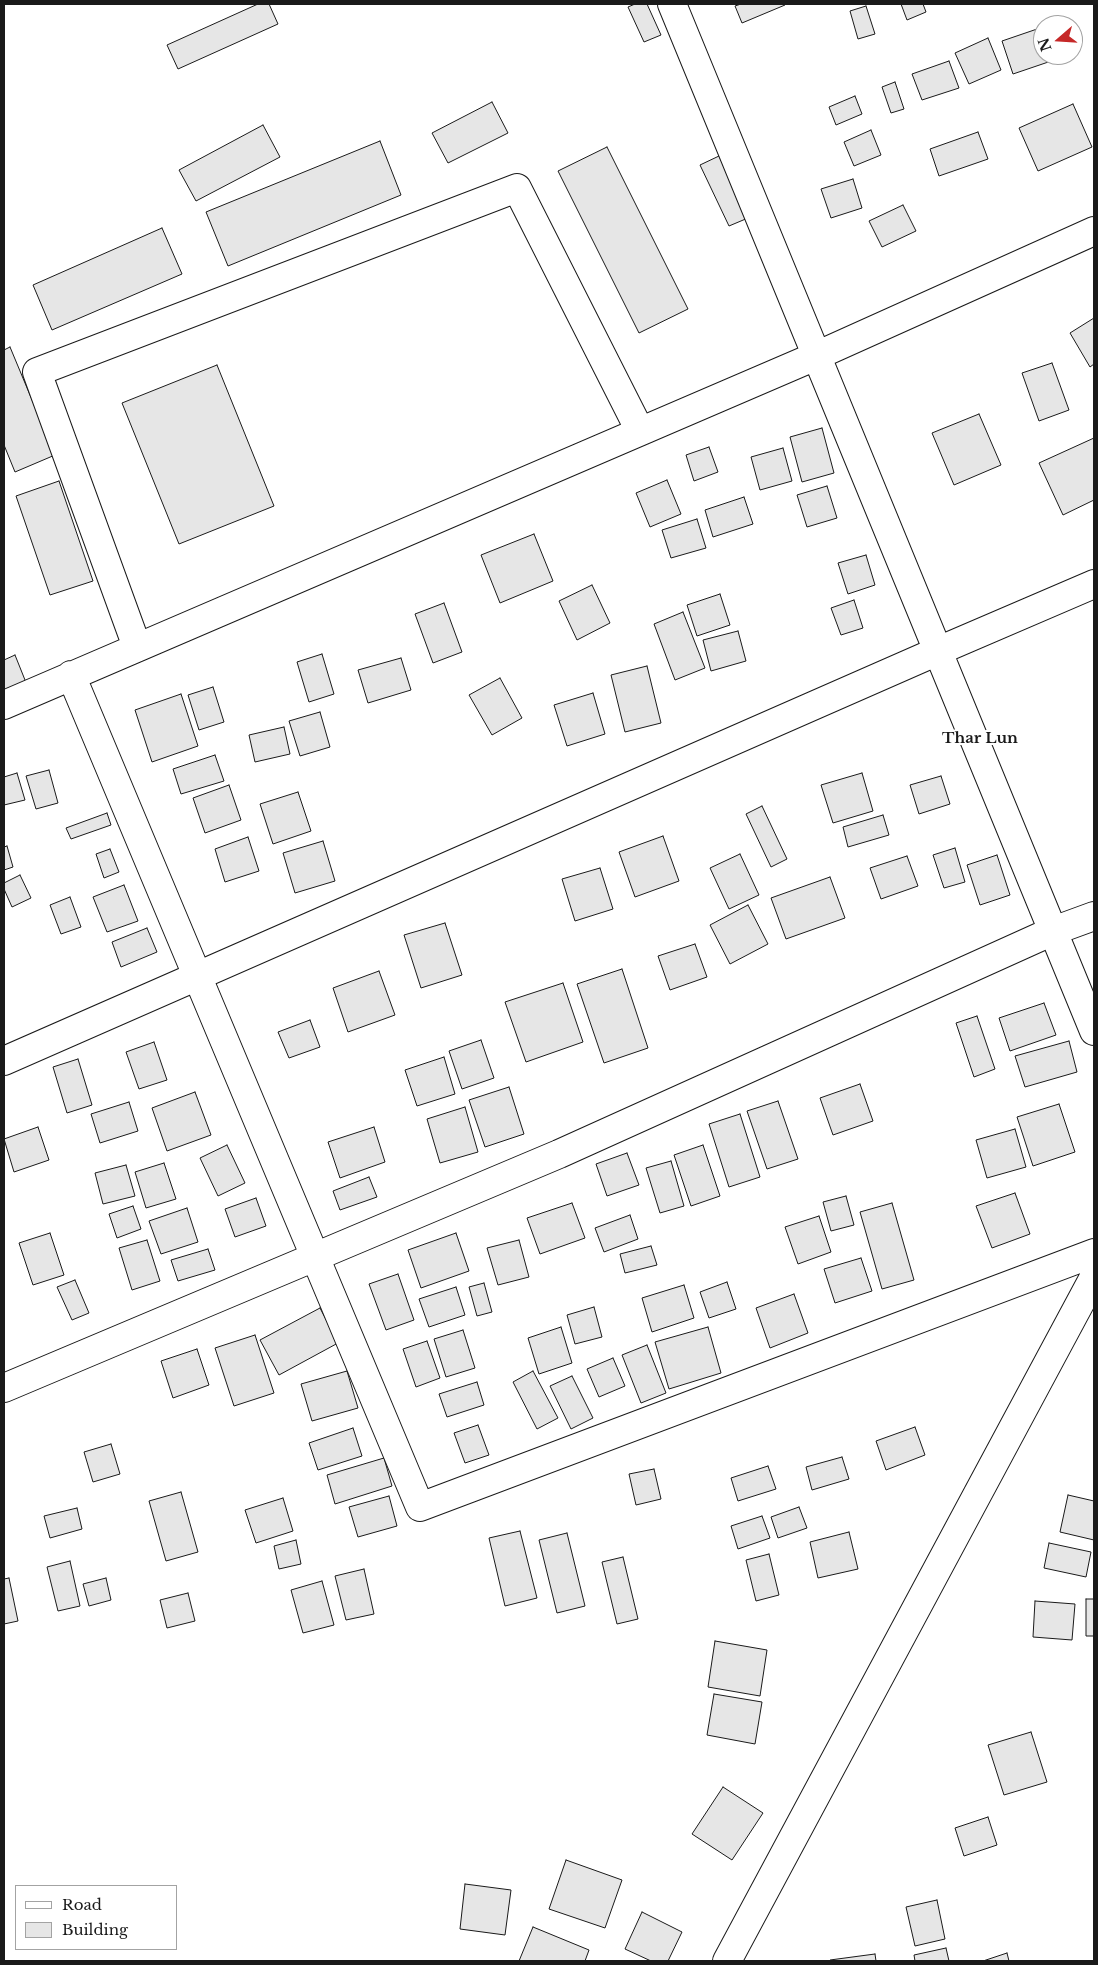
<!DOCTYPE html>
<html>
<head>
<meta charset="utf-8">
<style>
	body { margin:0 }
	#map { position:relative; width:1098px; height:1965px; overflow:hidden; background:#fff; font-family:"Libre Baskerville",serif }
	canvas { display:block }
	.frame { position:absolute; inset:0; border:5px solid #1a1a1a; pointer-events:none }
	.legend { position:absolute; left:15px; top:1885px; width:162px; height:65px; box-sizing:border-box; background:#fff; border:1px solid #a3a3a3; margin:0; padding:6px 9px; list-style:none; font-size:15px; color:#1a1a1a }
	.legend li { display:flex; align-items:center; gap:10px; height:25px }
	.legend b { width:25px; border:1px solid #a3a3a3 }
	.north { position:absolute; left:1033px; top:15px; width:50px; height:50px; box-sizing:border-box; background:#fff; border:1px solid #a3a3a3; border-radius:50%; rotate:251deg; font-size:14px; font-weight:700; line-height:20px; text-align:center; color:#1a1a1a }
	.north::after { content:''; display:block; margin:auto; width:18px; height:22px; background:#c62828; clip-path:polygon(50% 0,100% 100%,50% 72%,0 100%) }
</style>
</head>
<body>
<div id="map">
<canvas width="1098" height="1965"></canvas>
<div class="frame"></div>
<ul class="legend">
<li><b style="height:6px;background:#fff"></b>Road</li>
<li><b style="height:14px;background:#e6e6e6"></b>Building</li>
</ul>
<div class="north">N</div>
</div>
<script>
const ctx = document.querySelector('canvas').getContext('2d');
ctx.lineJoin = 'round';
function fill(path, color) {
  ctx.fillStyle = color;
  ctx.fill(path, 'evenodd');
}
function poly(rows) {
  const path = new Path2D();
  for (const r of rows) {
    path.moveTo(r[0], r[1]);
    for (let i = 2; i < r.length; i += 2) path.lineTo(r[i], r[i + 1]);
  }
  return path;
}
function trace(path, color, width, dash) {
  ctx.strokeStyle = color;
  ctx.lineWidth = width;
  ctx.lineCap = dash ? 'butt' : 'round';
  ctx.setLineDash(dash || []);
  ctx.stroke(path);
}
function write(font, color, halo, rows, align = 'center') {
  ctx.font = font + ' "Libre Baskerville",serif';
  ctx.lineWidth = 4;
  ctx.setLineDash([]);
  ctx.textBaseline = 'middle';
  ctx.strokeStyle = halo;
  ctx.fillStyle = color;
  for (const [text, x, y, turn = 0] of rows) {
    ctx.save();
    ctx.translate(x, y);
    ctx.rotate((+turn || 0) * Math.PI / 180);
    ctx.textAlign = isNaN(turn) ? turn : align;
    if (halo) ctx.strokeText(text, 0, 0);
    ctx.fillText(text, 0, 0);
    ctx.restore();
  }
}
const building = poly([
	[258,4,269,4,278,24,178,69,167,45,258,4],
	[635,4,647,4,661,35,644,42,628,7,635,4],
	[741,4,784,4,785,5,742,23,735,6,741,4],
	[901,4,923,4,926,12,907,20,901,4],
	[866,6,875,34,858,39,850,11,866,6],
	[1043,27,1043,55,1066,56,1013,74,1002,41,1043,27],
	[988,38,1001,70,969,84,955,53,988,38],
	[949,61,959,88,922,100,912,74,949,61],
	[895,82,904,109,891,113,882,87,895,82],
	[855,96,862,114,836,125,829,107,855,96],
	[492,102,508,133,448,163,432,133,492,102],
	[1073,104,1092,147,1038,171,1019,128,1073,104],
	[263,125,280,157,196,201,179,170,263,125],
	[871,130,881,155,854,166,844,142,871,130],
	[978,132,988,159,939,176,930,149,978,132],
	[380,141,401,195,228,266,206,212,380,141],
	[607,147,688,309,639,333,558,171,607,147],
	[719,156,748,218,729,226,700,165,719,156],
	[853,179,862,208,831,218,821,189,853,179],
	[903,205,916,231,882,247,869,221,903,205],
	[162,228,182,274,52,330,33,285,162,228],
	[1094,318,1094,364,1090,367,1070,333,1094,318],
	[10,347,55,455,15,472,4,445,4,350,10,347],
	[1052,363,1069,410,1039,421,1022,373,1052,363],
	[217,365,274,506,179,544,122,403,217,365],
	[979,414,1001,465,954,485,932,433,979,414],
	[822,428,834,473,802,482,790,437,822,428],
	[1094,438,1094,500,1063,515,1039,463,1094,438],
	[709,447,718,472,694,481,686,455,709,447],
	[783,448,792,481,760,490,751,457,783,448],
	[667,480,681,514,650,527,636,493,667,480],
	[59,481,93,581,50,595,16,496,59,481],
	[827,486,837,518,807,527,797,495,827,486],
	[744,497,753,524,713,537,705,510,744,497],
	[697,519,706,548,671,558,662,530,697,519],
	[534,534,553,581,500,603,481,555,534,534],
	[866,555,875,585,848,594,838,563,866,555],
	[592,585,610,623,577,640,559,601,592,585],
	[720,594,730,625,697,636,687,605,720,594],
	[854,600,863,628,841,635,831,608,854,600],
	[444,603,462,652,433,663,415,614,444,603],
	[683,612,705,668,675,680,654,624,683,612],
	[738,631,746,661,711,671,703,640,738,631],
	[322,654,334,694,309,702,297,662,322,654],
	[15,655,27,685,4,694,4,660,15,655],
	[401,658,411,690,368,703,358,670,401,658],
	[647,666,661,723,625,732,611,675,647,666],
	[500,678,522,718,492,735,469,695,500,678],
	[213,687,224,722,199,730,188,695,213,687],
	[593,693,605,734,567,746,554,705,593,693],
	[181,694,198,746,152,762,135,710,181,694],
	[320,712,330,747,300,756,289,721,320,712],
	[284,727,290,754,255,762,249,735,284,727],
	[215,755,224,781,181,794,173,769,215,755],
	[49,770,58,803,36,809,26,776,49,770],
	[17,773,25,800,4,805,4,777,17,773],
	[862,773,873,811,833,823,821,785,862,773],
	[941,776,950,804,919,814,910,785,941,776],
	[229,785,241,820,205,833,193,798,229,785],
	[298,792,311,831,273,844,260,804,298,792],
	[762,806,787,859,771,867,746,814,762,806],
	[107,813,111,825,71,839,66,828,107,813],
	[883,815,889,835,848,847,843,827,883,815],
	[663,836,679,881,635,897,619,852,663,836],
	[248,837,259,871,225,882,215,849,248,837],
	[323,841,335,881,295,893,283,853,323,841],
	[7,846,13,867,4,870,4,847,7,846],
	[955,848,965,882,944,888,933,855,955,848],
	[110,849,119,872,104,878,96,854,110,849],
	[740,854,759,895,729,909,710,868,740,854],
	[997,855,1010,895,980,905,967,865,997,855],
	[907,856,918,886,881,899,870,868,907,856],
	[600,868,613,909,575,921,562,879,600,868],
	[20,875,31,898,12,907,4,889,4,883,20,875],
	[830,877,845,918,786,939,771,898,830,877],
	[124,885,138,921,107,932,93,897,124,885],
	[70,897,81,927,61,934,50,905,70,897],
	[748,905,768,944,730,964,710,925,748,905],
	[445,923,462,975,421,988,404,935,445,923],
	[147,928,157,952,121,967,112,942,147,928],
	[695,944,707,977,670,990,658,956,695,944],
	[622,969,648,1048,604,1063,577,984,622,969],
	[379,971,395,1015,348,1032,333,988,379,971],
	[563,983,583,1042,526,1062,505,1002,563,983],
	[1044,1003,1056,1035,1010,1051,999,1018,1044,1003],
	[977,1016,995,1069,974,1077,956,1023,977,1016],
	[310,1020,320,1047,289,1058,278,1032,310,1020],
	[481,1040,494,1078,462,1089,449,1051,481,1040],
	[1069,1041,1077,1072,1025,1087,1015,1056,1069,1041],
	[154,1042,167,1080,139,1089,126,1052,154,1042],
	[444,1057,455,1094,417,1106,405,1070,444,1057],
	[78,1059,92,1105,67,1113,53,1067,78,1059],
	[860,1084,873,1121,833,1135,820,1098,860,1084],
	[509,1087,524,1134,485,1147,469,1100,509,1087],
	[195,1092,211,1135,167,1151,152,1108,195,1092],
	[778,1101,798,1159,767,1169,747,1111,778,1101],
	[129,1102,138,1131,100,1143,91,1114,129,1102],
	[1059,1104,1075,1152,1033,1166,1017,1117,1059,1104],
	[465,1107,478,1152,440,1163,427,1119,465,1107],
	[740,1114,760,1177,729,1187,709,1124,740,1114],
	[38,1127,49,1160,14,1172,4,1139,38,1127],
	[374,1127,385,1162,340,1178,328,1142,374,1127],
	[1015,1129,1026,1167,987,1178,976,1140,1015,1129],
	[227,1145,245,1183,218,1196,200,1158,227,1145],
	[703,1145,720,1196,691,1206,674,1155,703,1145],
	[627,1153,639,1185,607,1196,596,1164,627,1153],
	[671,1161,684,1206,660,1213,646,1168,671,1161],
	[164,1163,176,1199,146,1208,135,1172,164,1163],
	[126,1165,135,1196,103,1204,95,1173,126,1165],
	[369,1177,377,1197,340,1210,333,1191,369,1177],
	[1015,1193,1030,1234,992,1248,976,1206,1015,1193],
	[846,1196,854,1225,831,1231,823,1202,846,1196],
	[256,1198,266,1226,235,1237,225,1209,256,1198],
	[572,1203,585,1238,540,1254,527,1218,572,1203],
	[892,1203,914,1280,882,1289,860,1212,892,1203],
	[133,1206,141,1229,117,1238,109,1214,133,1206],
	[187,1208,198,1242,161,1254,149,1221,187,1208],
	[630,1215,638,1239,604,1252,595,1228,630,1215],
	[819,1216,831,1252,798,1264,785,1227,819,1216],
	[50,1233,64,1275,33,1285,19,1243,50,1233],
	[456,1233,469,1271,421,1288,408,1250,456,1233],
	[147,1240,160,1281,132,1290,119,1248,147,1240],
	[519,1240,529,1277,498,1285,487,1248,519,1240],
	[651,1246,657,1265,625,1273,620,1254,651,1246],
	[208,1249,215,1270,178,1281,171,1260,208,1249],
	[861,1258,872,1291,835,1303,824,1269,861,1258],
	[398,1274,414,1320,386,1330,369,1284,398,1274],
	[75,1280,89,1313,72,1320,57,1287,75,1280],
	[727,1282,736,1309,709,1318,700,1292,727,1282],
	[484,1283,492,1312,477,1316,469,1287,484,1283],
	[684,1285,694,1318,652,1332,642,1298,684,1285],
	[456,1287,465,1315,429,1327,419,1299,456,1287],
	[794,1294,808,1333,770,1348,756,1308,794,1294],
	[594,1307,602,1337,575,1344,567,1315,594,1307],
	[320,1308,338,1343,279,1375,260,1340,320,1308],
	[561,1327,572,1363,539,1374,528,1338,561,1327],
	[708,1327,721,1373,669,1389,655,1342,708,1327],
	[463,1330,475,1368,446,1377,434,1339,463,1330],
	[255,1335,274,1393,234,1406,215,1348,255,1335],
	[427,1341,440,1378,416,1387,403,1349,427,1341],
	[647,1345,666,1393,641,1403,622,1355,647,1345],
	[197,1349,209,1385,173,1398,161,1361,197,1349],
	[613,1358,625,1386,599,1397,587,1369,613,1358],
	[347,1371,358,1408,312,1421,301,1384,347,1371],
	[533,1371,558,1418,537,1429,513,1382,533,1371],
	[572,1376,593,1418,571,1429,550,1386,572,1376],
	[477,1382,484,1405,447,1417,439,1394,477,1382],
	[478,1425,489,1455,465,1463,454,1433,478,1425],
	[915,1427,925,1455,886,1470,876,1441,915,1427],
	[353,1428,362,1456,318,1470,309,1443,353,1428],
	[111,1444,120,1474,93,1482,84,1452,111,1444],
	[842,1457,849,1479,812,1490,806,1467,842,1457],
	[384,1458,392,1486,335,1504,327,1475,384,1458],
	[768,1466,776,1489,738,1501,731,1478,768,1466],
	[654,1469,661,1499,636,1505,629,1474,654,1469],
	[181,1492,198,1552,166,1561,149,1501,181,1492],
	[1068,1495,1094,1501,1094,1540,1060,1532,1068,1495],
	[389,1496,397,1526,358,1537,349,1507,389,1496],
	[283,1498,293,1531,256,1543,245,1510,283,1498],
	[799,1507,807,1528,778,1538,771,1517,799,1507],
	[77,1508,82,1529,50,1538,44,1516,77,1508],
	[762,1516,770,1538,738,1549,731,1526,762,1516],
	[520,1531,537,1598,505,1606,489,1538,520,1531],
	[849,1532,858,1569,818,1578,810,1542,849,1532],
	[567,1533,585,1606,557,1613,539,1540,567,1533],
	[296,1540,301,1564,279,1569,274,1546,296,1540],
	[1049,1543,1091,1552,1086,1577,1044,1568,1049,1543],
	[769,1554,779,1595,756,1601,746,1560,769,1554],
	[623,1557,638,1619,617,1624,602,1562,623,1557],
	[70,1561,80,1606,58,1611,47,1567,70,1561],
	[364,1569,374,1614,346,1620,335,1576,364,1569],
	[9,1578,18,1621,4,1624,4,1579,9,1578],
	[106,1578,111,1600,89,1606,83,1584,106,1578],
	[322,1581,334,1625,303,1633,291,1590,322,1581],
	[188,1593,195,1621,167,1628,160,1600,188,1593],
	[1086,1599,1094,1599,1094,1636,1086,1636,1086,1599],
	[1035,1601,1075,1604,1072,1640,1033,1637,1035,1601],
	[715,1641,767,1650,760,1696,708,1687,715,1641],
	[714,1694,762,1702,755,1744,707,1735,714,1694],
	[1031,1732,1047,1782,1004,1795,988,1745,1031,1732],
	[723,1787,763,1813,732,1860,692,1834,723,1787],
	[988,1817,997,1845,964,1856,955,1828,988,1817],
	[566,1860,622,1880,605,1928,549,1909,566,1860],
	[465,1884,511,1890,505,1935,460,1929,465,1884],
	[937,1900,945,1939,915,1946,906,1907,937,1900],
	[642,1912,682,1932,668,1961,651,1961,625,1949,642,1912],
	[533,1927,589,1950,585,1961,519,1961,533,1927],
	[946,1948,949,1961,915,1961,914,1955,946,1948],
	[1007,1953,1009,1961,983,1961,1007,1953],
	[875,1954,876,1961,831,1961,830,1960,875,1954]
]);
const street = poly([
	[672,4,1094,1031],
	[137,647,37,372,517,188,640,431],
	[71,675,420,1507,1094,1253],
	[4,705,816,356,1094,231],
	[4,1061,938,651,1094,584],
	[4,1388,559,1154,1053,931,1094,916],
	[727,1961,1094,1277]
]);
const quarterNames = [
	["Thar Lun",980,739]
];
fill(building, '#e6e6e6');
trace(building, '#1a1a1a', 1);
trace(street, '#1a1a1a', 30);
trace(street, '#fff', 28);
write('bold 15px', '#1a1a1a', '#fff', quarterNames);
</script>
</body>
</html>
